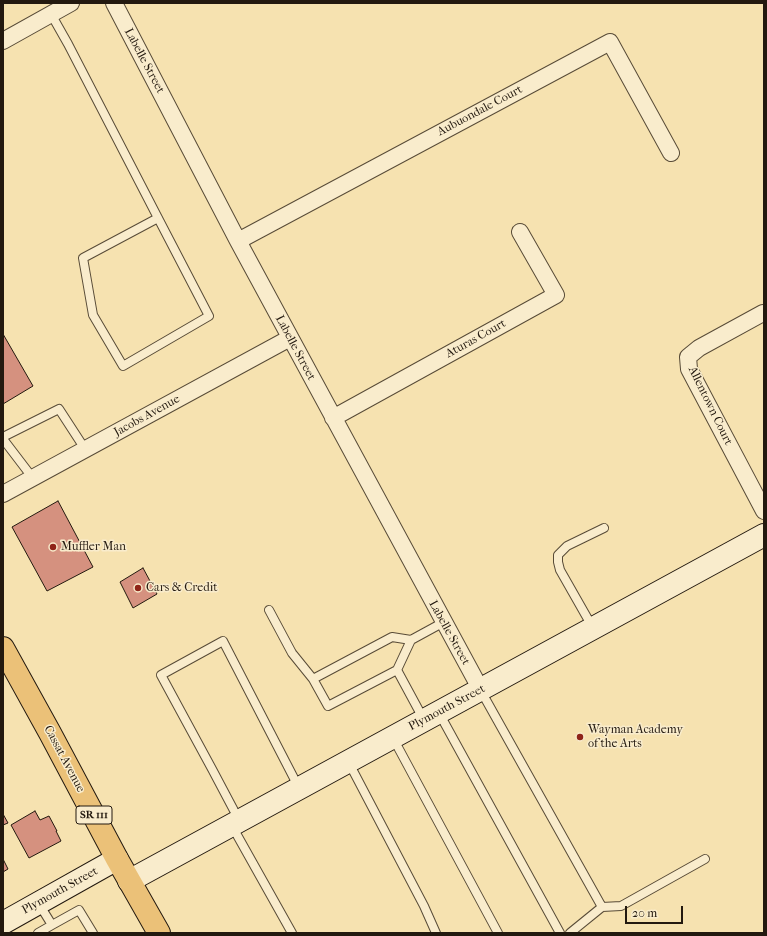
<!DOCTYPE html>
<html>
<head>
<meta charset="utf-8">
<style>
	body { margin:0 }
	#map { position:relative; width:767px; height:936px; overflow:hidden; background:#f6e2b0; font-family:"IM FELL French Canon",serif }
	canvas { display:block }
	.frame { position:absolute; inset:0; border:4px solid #23190f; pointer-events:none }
	.scale { position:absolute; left:625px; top:906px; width:58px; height:18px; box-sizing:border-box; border:2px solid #23190f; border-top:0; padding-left:5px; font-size:12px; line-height:14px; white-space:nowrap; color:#23190f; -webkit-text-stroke:3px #f9eccc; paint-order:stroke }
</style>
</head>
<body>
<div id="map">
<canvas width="767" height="936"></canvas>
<div class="frame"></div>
<div class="scale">20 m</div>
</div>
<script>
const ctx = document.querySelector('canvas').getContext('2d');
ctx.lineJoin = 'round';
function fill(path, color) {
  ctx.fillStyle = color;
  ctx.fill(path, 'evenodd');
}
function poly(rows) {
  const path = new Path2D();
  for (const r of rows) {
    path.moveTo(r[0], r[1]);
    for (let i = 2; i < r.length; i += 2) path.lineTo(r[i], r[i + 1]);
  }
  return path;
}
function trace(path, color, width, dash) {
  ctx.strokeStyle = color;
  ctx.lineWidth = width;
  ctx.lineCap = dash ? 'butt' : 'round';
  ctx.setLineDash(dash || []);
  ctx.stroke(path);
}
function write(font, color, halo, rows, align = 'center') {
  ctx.font = font + ' "IM FELL French Canon",serif';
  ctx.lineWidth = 3;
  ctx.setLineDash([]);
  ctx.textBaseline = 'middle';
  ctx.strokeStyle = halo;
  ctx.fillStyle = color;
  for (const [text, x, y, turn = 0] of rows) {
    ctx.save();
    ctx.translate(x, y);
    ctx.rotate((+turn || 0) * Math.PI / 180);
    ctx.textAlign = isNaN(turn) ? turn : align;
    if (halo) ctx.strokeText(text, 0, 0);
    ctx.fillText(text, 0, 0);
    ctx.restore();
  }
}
const building = poly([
	[3,334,33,386,3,404,3,334],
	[58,501,93,567,47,591,12,527,58,501],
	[143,568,157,594,133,608,120,582,143,568],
	[35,811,40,820,49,816,57,831,56,831,61,841,29,858,11,825,35,811],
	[3,814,8,823,3,825,3,814],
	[3,859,8,869,3,872,3,859]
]);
const lane = poly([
	[51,14,68,44,158,218,209,316,123,366,93,315,83,258,158,218],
	[3,437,59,409,85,449],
	[3,439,32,477],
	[269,610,292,653,313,679,392,637,411,640],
	[593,628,560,570,558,562,558,555,567,546,604,528],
	[313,679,328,706,397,670],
	[481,691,602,907,570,933],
	[439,713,560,933],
	[424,720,397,670,411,640,444,622],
	[393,738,498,933],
	[349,763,424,906,436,933],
	[239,820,212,769,161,675,223,641,299,788],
	[232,826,292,933],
	[39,904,52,925,79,910,93,933],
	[602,907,621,906,705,859],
	[38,933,52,925]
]);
const street = poly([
	[114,3,238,241,481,690],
	[3,41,71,3],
	[238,241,610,42,671,153],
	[763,313,699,348,688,357,689,369,764,511],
	[333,418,556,295,520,232],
	[3,494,290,338]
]);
const secondary = poly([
	[129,881,764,535],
	[3,923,117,859]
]);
const primary = poly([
	[3,648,50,733,117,859,159,933]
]);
const markers = [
	[53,547,4,"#8f2418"],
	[138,588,4,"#8f2418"],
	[580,737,4,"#8f2418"]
];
const shields = [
	[94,815,36]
];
const shieldNames = [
	["SR 111",94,815]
];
const streetNames = [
	["Labelle Street",144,61,62],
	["Aubuondale Court",480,111,-28],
	["Aturas Court",476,339,-29],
	["Labelle Street",295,348,62],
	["Allentown Court",710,406,64],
	["Jacobs Avenue",147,416,-29],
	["Labelle Street",449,633,61],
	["Plymouth Street",447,708,-28],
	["Cassat Avenue",64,759,62],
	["Plymouth Street",60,891,-29]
];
const poiNames = [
	["Muffler Man",61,547],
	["Cars & Credit",146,588],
	["Wayman Academy",588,730],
	["of the Arts",588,744]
];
fill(building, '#d5917f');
trace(building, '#23190f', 1);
trace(lane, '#584b37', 10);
trace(street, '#584b37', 18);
trace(secondary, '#23190f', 24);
trace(primary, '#23190f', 24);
trace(lane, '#f9eccc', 8);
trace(street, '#f9eccc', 16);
trace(secondary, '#f9eccc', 22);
trace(primary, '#ebc178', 22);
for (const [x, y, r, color] of markers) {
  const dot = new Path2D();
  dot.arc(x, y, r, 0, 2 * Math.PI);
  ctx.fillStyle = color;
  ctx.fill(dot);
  trace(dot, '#f9eccc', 1.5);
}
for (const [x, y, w] of shields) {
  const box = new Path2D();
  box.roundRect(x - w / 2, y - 9, w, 18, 3);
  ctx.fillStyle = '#f9eccc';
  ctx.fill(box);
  trace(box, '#23190f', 1);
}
write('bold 11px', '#23190f', null, shieldNames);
write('12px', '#23190f', '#f9eccc', streetNames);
write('12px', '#23190f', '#f9eccc', poiNames, 'left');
</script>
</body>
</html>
